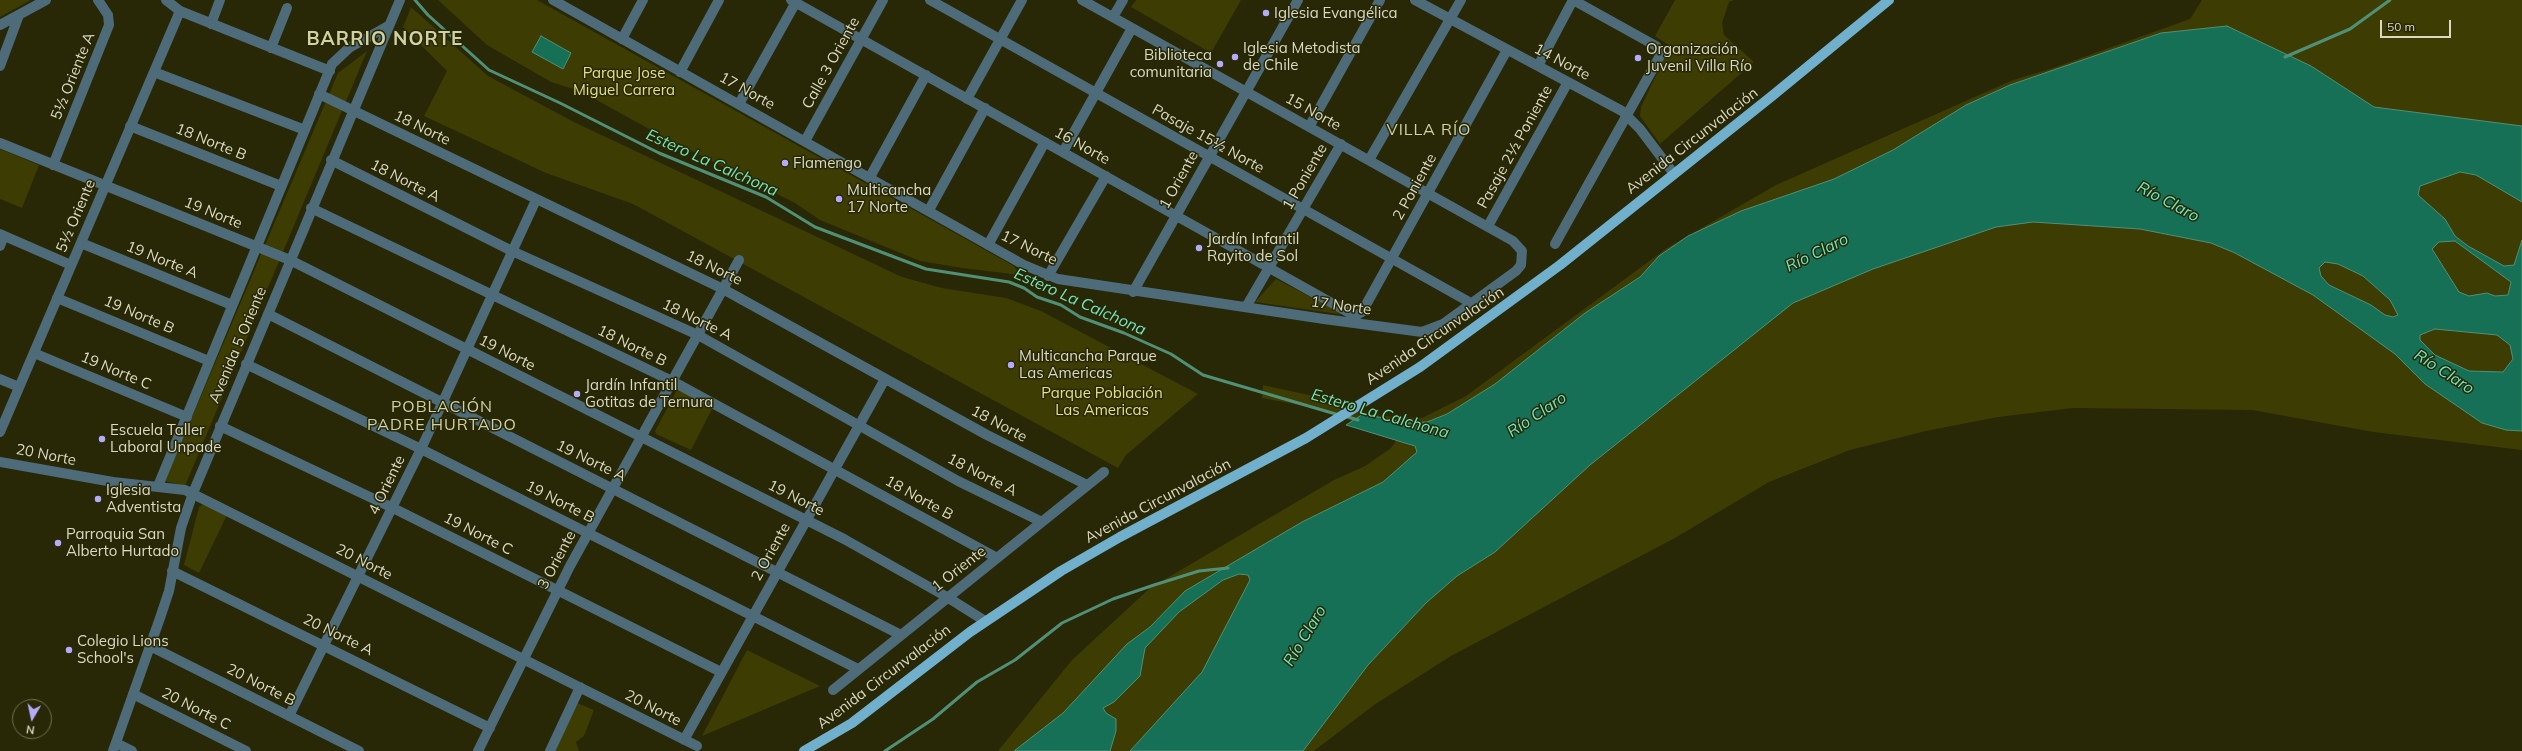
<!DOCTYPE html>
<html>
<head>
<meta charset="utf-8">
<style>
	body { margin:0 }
	#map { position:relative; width:2522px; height:751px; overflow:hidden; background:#282706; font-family:Mulish,sans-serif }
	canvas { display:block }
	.north { position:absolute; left:12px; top:699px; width:40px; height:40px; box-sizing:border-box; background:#282706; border:1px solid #6f6f52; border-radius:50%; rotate:189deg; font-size:11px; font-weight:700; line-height:16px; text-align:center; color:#d9dac3 }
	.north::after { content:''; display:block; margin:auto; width:14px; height:18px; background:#b4acf9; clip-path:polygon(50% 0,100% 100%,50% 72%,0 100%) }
	.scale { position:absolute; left:2380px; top:20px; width:71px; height:18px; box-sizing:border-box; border:2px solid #d9dac3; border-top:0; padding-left:5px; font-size:12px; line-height:14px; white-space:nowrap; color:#d9dac3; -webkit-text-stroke:3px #282706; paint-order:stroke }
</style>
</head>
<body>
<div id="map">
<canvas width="2522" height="751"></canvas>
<div class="north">N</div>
<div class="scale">50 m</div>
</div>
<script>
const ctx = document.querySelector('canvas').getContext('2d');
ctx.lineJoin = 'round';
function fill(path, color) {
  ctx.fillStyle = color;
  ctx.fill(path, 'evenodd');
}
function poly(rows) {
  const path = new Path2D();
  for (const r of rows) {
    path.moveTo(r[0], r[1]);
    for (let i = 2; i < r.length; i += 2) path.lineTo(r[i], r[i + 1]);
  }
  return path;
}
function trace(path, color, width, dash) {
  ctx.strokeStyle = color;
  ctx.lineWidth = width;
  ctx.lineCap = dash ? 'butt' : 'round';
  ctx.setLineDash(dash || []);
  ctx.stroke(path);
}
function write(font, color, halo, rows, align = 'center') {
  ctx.font = font + ' Mulish,sans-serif';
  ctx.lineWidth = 3;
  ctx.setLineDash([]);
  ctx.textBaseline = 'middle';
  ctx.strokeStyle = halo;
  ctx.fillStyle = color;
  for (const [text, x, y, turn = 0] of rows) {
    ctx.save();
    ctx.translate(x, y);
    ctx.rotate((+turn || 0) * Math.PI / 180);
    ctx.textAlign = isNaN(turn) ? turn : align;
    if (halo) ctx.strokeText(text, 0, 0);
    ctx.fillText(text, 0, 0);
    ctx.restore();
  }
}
const green = poly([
	[0,0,31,0,0,17],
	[438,0,537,0,1014,266,1020,275,962,268,920,261,820,220,795,203,660,135,582,92,551,82,487,45],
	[1136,0,1241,0,1211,53,1131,7],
	[1675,0,1734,0,1729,2,1722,23,1724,35,1754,62,1660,144,1640,116,1641,107,1670,46,1655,36],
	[2202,0,2522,0,2522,450,2373,432,2252,410,2073,408,1998,417,1926,431,1850,450,1769,482,1675,538,1451,656,1374,705,1314,751,998,751,1072,660,1150,588,1334,480,1365,466,1391,448,1397,439,1321,409,1262,398,1263,385,1327,399,1351,408,1381,416,1422,418,1466,396,1667,248,1776,185,2013,80,2053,68,2190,19],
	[411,7,488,76,574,122,902,277,942,288,1006,298,1041,311,1198,394,1126,455,1118,468,633,204,546,173,424,116,447,71,403,27],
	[367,51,185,486,165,481,338,73],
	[0,149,39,165,22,208,0,199],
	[1276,279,1345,315,1255,302],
	[678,388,713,407,691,450,656,434,655,431],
	[205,503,227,515,199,573,184,565,199,507],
	[747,650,820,686,702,736],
	[577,703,594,710,584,736,576,742,579,751,552,751]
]);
const water = poly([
	[2227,26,2311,66,2374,107,2522,126,2522,202,2476,175,2460,172,2420,186,2418,195,2445,219,2455,236,2468,246,2504,266,2514,265,2522,240,2522,431,2506,430,2482,423,2425,384,2395,354,2313,295,2235,253,2211,243,2140,229,2033,222,1996,227,1873,269,1793,303,1590,465,1495,552,1457,576,1426,603,1368,665,1303,751,1130,751,1202,672,1250,580,1248,575,1239,574,1223,580,1179,612,1145,648,1140,676,1114,702,1103,708,1106,713,1116,719,1116,731,1110,751,1014,751,1063,713,1127,644,1150,627,1185,591,1302,522,1383,482,1417,452,1415,446,1346,425,1363,414,1408,423,1427,422,1447,414,1495,384,1585,313,1640,277,1659,256,1688,236,1741,211,1834,179,1893,150,1966,105,2010,85,2161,33,2227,26],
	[2455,241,2511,282,2508,295,2495,296,2487,293,2469,296,2459,292,2432,249,2439,242,2455,241],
	[2325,262,2338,264,2363,276,2390,300,2398,315,2393,317,2385,315,2371,305,2329,285,2321,276,2319,268,2325,262],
	[2435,329,2497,335,2510,345,2513,359,2503,372,2469,371,2435,355,2420,340,2420,335,2435,329],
	[541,36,571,53,563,69,532,52,541,36]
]);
const stream = poly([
	[415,0,428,15,489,70,560,103,659,153,766,197,815,227,926,269,1009,282,1024,288,1037,297,1061,305,1080,317,1124,333,1171,354,1203,375,1339,415],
	[2285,57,2350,29,2390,0],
	[1345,416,1358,420],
	[885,751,933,719,977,682,1015,660,1062,623,1113,599,1154,585,1199,571,1228,568]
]);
const minor = poly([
	[166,0,180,11,330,71],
	[553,0,1024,265,1058,279,1324,319,1422,332,1443,324,1516,271,1521,265,1522,251,1513,241,1082,0],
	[791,0,1355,316,1362,312,1507,50],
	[930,0,1471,303],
	[1415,0,1622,111,1640,129,1674,174],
	[1113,17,1123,0],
	[211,24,220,0],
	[0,25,46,0],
	[622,39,643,0],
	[271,48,287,8],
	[0,66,19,15],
	[1538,66,1573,0],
	[154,72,305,130],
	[680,72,719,0],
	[319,94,723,289,987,435,1087,485],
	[967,99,1022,0],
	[739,104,796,2],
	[130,126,281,186],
	[1309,127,1380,0],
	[805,141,883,0],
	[0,143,290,260,844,539,947,597,985,621],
	[1063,152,1132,28],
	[331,160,512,251,698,335,958,481,1042,522],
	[1369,160,1461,0],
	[53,165,109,25,108,15,98,0],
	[870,177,926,75],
	[311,208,672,381,997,558],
	[929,210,985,108],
	[1488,226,1568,82],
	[0,234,71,265],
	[81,243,232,305],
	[1555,244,1661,54,1656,46,1573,0],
	[988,245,1045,142],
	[0,246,4,236],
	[1048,276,1106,176],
	[1133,292,1298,0],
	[57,298,209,361],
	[1246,307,1341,144],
	[268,314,901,635],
	[34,353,187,417],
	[246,364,421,449,858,669],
	[0,379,19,387],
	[220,426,393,508,721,672],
	[0,432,180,11],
	[0,462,113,482,185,490,697,746],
	[158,486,332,64,349,48,388,26],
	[172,571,490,728],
	[150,646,359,751],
	[833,690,1104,472],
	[133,694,246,751],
	[289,716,421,449,536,200],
	[684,740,885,379],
	[116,743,132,751],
	[113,751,160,618,169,591,181,528,193,493,400,0],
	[478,751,570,566,739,260],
	[550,751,580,687]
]);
const major = poly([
	[804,751,852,723,970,632,1061,571,1120,537,1306,438,1420,367,1560,265,1772,96,1889,0]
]);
const markers = [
	[1266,13,4,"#b4acf9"],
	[1235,57,4,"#b4acf9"],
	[1638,58,4,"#b4acf9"],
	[1220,64,4,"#b4acf9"],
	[785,163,4,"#b4acf9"],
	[839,199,4,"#b4acf9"],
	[1199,248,4,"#b4acf9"],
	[1011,365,4,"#b4acf9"],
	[577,394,4,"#b4acf9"],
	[102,439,4,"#b4acf9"],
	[98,499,4,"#b4acf9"],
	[58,543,4,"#b4acf9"],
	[69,650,4,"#b4acf9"]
];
const poiNames = [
	["Iglesia Evangélica",1274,13],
	["Iglesia Metodista",1243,48],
	["de Chile",1243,65],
	["Organización",1646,49],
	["Juvenil Villa Río",1646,66],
	["Biblioteca",1212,55,"right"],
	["comunitaria",1212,72,"right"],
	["Flamengo",793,163],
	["Multicancha",847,190],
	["17 Norte",847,207],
	["Jardín Infantil",1207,239],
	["Rayito de Sol",1207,256],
	["Multicancha Parque",1019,356],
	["Las Americas",1019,373],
	["Jardín Infantil",585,385],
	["Gotitas de Ternura",585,402],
	["Escuela Taller",110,430],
	["Laboral Unpade",110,447],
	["Iglesia",106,490],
	["Adventista",106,507],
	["Parroquia San",66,534],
	["Alberto Hurtado",66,551],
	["Colegio Lions",77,641],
	["School's",77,658]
];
const streetNames = [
	["14 Norte",1562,62,28],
	["Calle 3 Oriente",831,63,-61],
	["5½ Oriente A",73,76,-68],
	["17 Norte",747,91,29],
	["15 Norte",1313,112,29],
	["18 Norte",422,128,26],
	["Pasaje 15½ Norte",1208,139,29],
	["Avenida Circunvalación",1692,141,-38],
	["18 Norte B",211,142,22],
	["16 Norte",1082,146,29],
	["Pasaje 2½ Poniente",1515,147,-61],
	["1 Poniente",1305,177,-60],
	["1 Oriente",1179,180,-61],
	["18 Norte A",405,181,27],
	["2 Poniente",1415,187,-61],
	["19 Norte",213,213,22],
	["5½ Oriente",76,216,-67],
	["17 Norte",1029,248,26],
	["19 Norte A",162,260,22],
	["18 Norte",714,268,26],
	["17 Norte",1341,306,8],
	["19 Norte B",139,315,23],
	["18 Norte A",697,320,26],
	["Avenida Circunvalación",1435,336,-34],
	["Avenida 5 Oriente",238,345,-67],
	["18 Norte B",632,346,26],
	["19 Norte",507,353,27],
	["19 Norte C",116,371,23],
	["18 Norte",999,424,28],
	["20 Norte",46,455,11],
	["19 Norte A",591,461,26],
	["18 Norte A",982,475,27],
	["4 Oriente",387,485,-64],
	["19 Norte",796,498,27],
	["18 Norte B",919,498,29],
	["Avenida Circunvalación",1158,501,-28],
	["19 Norte B",560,502,27],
	["19 Norte C",478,534,27],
	["2 Oriente",771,552,-61],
	["3 Oriente",557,560,-62],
	["20 Norte",364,562,27],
	["1 Oriente",959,569,-38],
	["20 Norte A",338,635,26],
	["Avenida Circunvalación",884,677,-37],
	["20 Norte B",261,685,27],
	["20 Norte",653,708,27],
	["20 Norte C",196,709,27]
];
const parkNames = [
	["Parque Jose",624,73],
	["Miguel Carrera",624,90],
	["Parque Población",1102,393],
	["Las Americas",1102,410]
];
const neighbourhoodNames = [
	["VILLA RÍO",1429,130],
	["POBLACIÓN",442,407],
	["PADRE HURTADO",442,425]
];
const waterNames = [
	["Estero La Calchona",712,163,24],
	["Río Claro",2168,202,28],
	["Río Claro",1817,253,-26],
	["Estero La Calchona",1080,302,24],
	["Río Claro",2444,372,33],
	["Estero La Calchona",1380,414,16],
	["Río Claro",1537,415,-34],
	["Río Claro",1305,636,-59]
];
const districtNames = [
	["BARRIO NORTE",385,39]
];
fill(green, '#3d3c03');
fill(water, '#167056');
trace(water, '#509077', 1);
trace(stream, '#509077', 3);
trace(minor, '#4d6b79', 10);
trace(major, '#70b0cd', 10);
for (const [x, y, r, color] of markers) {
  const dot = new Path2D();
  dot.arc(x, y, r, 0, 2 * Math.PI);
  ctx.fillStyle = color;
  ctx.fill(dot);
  trace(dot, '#282706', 1.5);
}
write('15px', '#d9dac3', '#282706', poiNames, 'left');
write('15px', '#d9dac3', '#282706', streetNames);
write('15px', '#e3e27f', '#282706', parkNames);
ctx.letterSpacing = '1px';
write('16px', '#d1d2a3', '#282706', neighbourhoodNames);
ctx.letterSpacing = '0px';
write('italic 16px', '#72e6bd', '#282706', waterNames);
ctx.letterSpacing = '1px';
write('bold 19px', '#d1d2a3', '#282706', districtNames);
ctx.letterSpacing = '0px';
</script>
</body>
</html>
